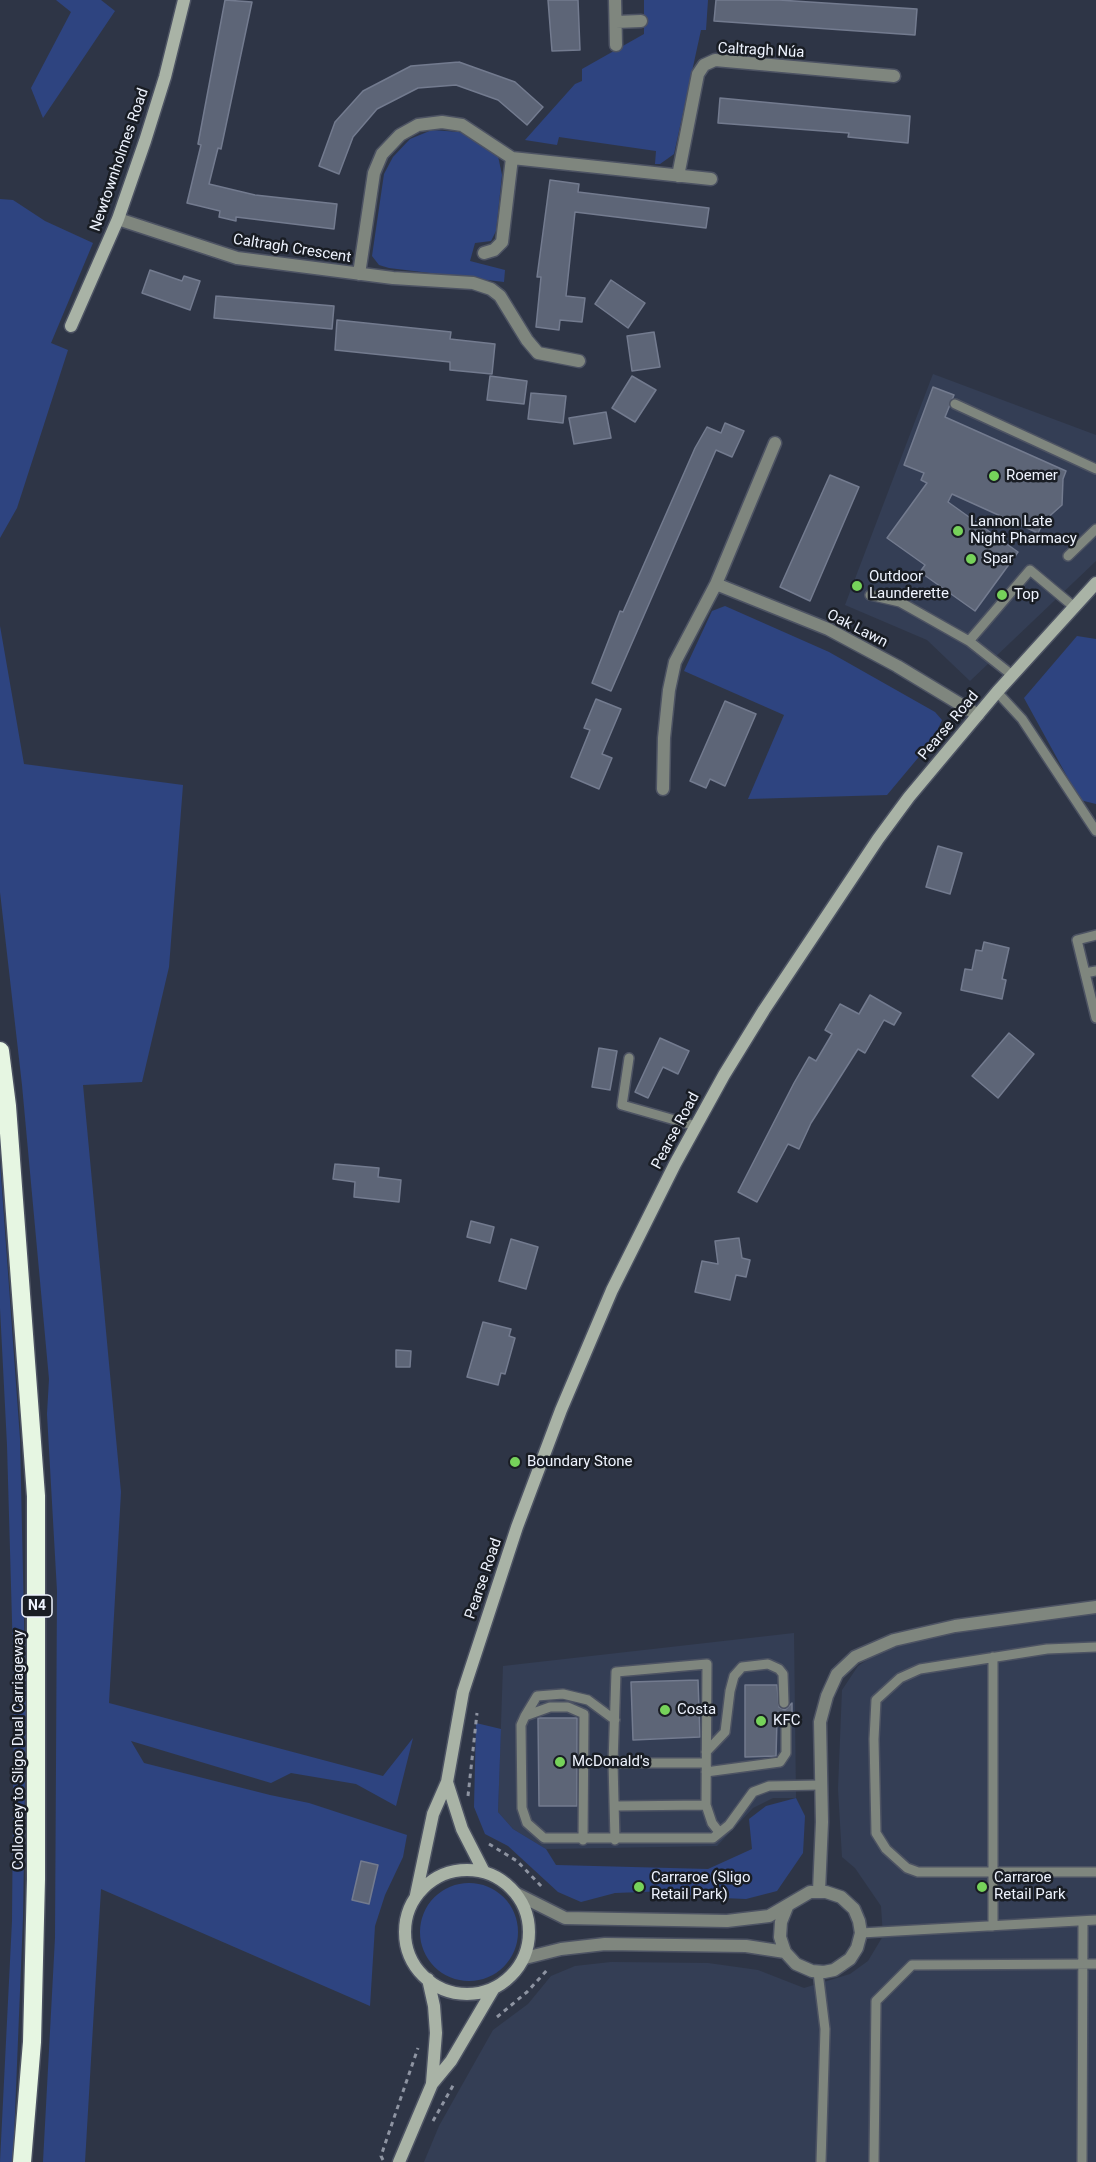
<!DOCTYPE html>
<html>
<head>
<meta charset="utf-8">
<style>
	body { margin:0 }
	canvas { display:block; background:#2e3546 }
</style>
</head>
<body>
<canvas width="1096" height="2162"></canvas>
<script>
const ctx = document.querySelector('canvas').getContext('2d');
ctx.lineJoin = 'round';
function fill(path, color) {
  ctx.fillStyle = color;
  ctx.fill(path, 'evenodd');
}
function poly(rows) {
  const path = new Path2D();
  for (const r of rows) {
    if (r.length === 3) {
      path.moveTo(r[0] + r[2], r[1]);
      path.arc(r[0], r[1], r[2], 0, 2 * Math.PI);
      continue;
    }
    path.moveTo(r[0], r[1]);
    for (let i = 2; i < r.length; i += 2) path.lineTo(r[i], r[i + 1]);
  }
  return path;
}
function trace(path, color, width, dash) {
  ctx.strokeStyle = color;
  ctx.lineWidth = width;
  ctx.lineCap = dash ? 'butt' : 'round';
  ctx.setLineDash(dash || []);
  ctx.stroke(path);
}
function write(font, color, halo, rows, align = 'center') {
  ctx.font = font + ' Roboto,sans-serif';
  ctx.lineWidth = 5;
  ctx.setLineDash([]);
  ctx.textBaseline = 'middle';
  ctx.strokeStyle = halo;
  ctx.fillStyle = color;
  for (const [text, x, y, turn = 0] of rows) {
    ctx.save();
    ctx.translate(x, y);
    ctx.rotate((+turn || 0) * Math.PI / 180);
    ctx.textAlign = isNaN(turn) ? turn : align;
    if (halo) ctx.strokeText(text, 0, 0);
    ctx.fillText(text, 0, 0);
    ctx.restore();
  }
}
const built = poly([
	[933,374,1096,435,1096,561,970,681,927,640,845,605],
	[1096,1612,1096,2162,424,2162,439,2126,493,2030,528,2004,551,1976,575,1966,611,1962,708,1963,758,1970,804,1988,850,1974,868,1961,883,1936,881,1906,855,1868,842,1857,838,1789,842,1690,858,1666,896,1640],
	[794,1633,796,1798,773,1798,753,1808,717,1846,546,1849,513,1829,498,1812,503,1666]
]);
const green = poly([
	[56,0,101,0,115,11,43,118,31,88,71,12],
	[644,0,708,0,706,30,701,30,674,154,660,164,655,164,656,151,559,137,557,145,525,140,575,84,582,81,582,69,644,34],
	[432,130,459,132,478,140,498,156,502,175,496,231,491,241,475,243,470,261,505,270,504,282,389,268,379,265,372,256,384,174,393,157,410,139],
	[0,199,13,200,45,221,93,243,51,343,68,350,17,508,0,538],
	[725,606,829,652,935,712,942,720,933,740,887,795,748,799,784,715,684,671,712,611],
	[0,626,24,764,183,785,169,967,142,1082,83,1085,121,1492,109,1703,383,1776,413,1738,396,1806,356,1784,291,1773,271,1783,131,1741,144,1763,270,1795,309,1803,407,1835,403,1857,385,1895,375,1926,370,2006,101,1889,85,2162,43,2162,55,1938,57,1591,47,1414,49,1379,22,1085,0,892],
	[1077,636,1096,639,1096,804,1080,800,1024,698],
	[0,1162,20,1439,26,1710,23,1917,13,2162,0,2162,12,1921,14,1690,7,1445,0,1308],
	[476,1723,501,1729,498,1812,513,1829,546,1849,556,1865,708,1869,752,1849,749,1819,766,1806,796,1798,805,1816,803,1853,777,1891,746,1899,701,1897,667,1891,615,1893,581,1902,558,1892,508,1846,485,1834,474,1807],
	[469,1932,49]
]);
const building = poly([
	[225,0,252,2,221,149,218,148,209,184,255,195,337,204,334,229,236,217,236,221,219,217,220,211,187,203,201,145,198,144,225,0],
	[548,0,578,0,580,50,552,51,548,0],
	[716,0,779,0,917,9,915,35,714,21,716,0],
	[459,62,515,82,543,107,527,125,498,100,456,85,418,88,377,109,353,137,339,174,319,166,335,122,363,91,411,66,459,62],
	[720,98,910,116,908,143,848,137,849,133,718,123,720,98],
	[550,180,579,184,578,192,709,208,706,228,575,212,566,296,585,298,582,322,560,320,559,330,536,327,541,277,537,277,550,180],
	[150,270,182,281,184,276,200,281,190,310,142,293,150,270],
	[611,280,645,303,628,328,595,304,611,280],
	[216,296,334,306,332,329,214,318,216,296],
	[337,320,451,332,450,339,495,344,492,374,450,370,450,362,335,350,337,320],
	[654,332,660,367,632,371,627,336,654,332],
	[490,376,527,381,524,404,487,400,490,376],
	[632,376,656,390,635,422,612,408,632,376],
	[933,387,954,395,945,417,1066,471,1063,479,1062,505,1044,521,1038,533,952,494,948,502,1018,552,975,611,920,572,925,565,887,538,927,483,921,480,924,473,904,465,933,387],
	[531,393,566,396,563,423,528,419,531,393],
	[606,412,611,438,574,444,569,418,606,412],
	[725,423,744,431,732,457,716,450,611,691,592,683,620,611,623,612,695,448,707,427,721,433,725,423],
	[830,475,859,487,810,601,780,587,830,475],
	[596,699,621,709,602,754,612,758,599,789,571,777,590,730,584,728,596,699],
	[725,701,756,714,725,786,710,779,706,788,690,781,725,701],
	[938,846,962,853,950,894,926,887,938,846],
	[984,942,1009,948,1002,979,1006,980,1002,999,961,990,965,969,972,970,976,950,982,951,984,942],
	[870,995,901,1013,894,1025,884,1020,865,1053,858,1049,811,1123,799,1149,788,1144,757,1202,738,1192,794,1083,809,1057,816,1061,832,1034,825,1030,840,1004,859,1014,870,995],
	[1009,1033,1034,1054,998,1098,972,1076,1009,1033],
	[660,1038,689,1051,678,1074,663,1067,648,1098,635,1092,660,1038],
	[599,1048,617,1051,610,1090,592,1087,599,1048],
	[335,1164,379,1168,378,1177,401,1180,399,1202,354,1197,355,1182,333,1179,335,1164],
	[471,1221,494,1227,490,1243,467,1237,471,1221],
	[739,1238,742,1258,750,1260,746,1277,736,1275,730,1300,695,1292,702,1261,718,1264,715,1241,739,1238],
	[511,1239,538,1247,526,1289,499,1281,511,1239],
	[483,1322,511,1329,509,1336,515,1338,505,1374,501,1373,498,1385,467,1377,483,1322],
	[396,1350,411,1351,410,1367,396,1367,396,1350],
	[698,1680,700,1737,633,1740,631,1682,698,1680],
	[745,1685,777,1685,779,1707,785,1710,792,1703,792,1718,785,1714,777,1720,776,1756,745,1757,745,1685],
	[538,1718,577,1718,577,1806,539,1806,538,1718],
	[361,1861,378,1865,369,1904,352,1900,361,1861]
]);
const path = poly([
	[468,1796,477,1713],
	[489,1844,517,1861,543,1888],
	[497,2017,527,1992,549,1968],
	[433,2121,455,2082],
	[383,2160,381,2156,385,2144,418,2048]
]);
const lane = poly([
	[955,404,1096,469],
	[1068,556,1096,529],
	[870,595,900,602,969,641],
	[1012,675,969,641,1030,570,1073,606],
	[997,692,1022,719,1096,831],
	[1096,971,1085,973,1096,1018],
	[1085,973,1077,940,1096,935],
	[629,1058,622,1105,696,1126],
	[1096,1647,1047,1649,920,1669,900,1678,876,1700,874,1739,876,1833,886,1849,907,1868,918,1872,1096,1872],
	[525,1716,550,1707,568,1707,584,1714,583,1840],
	[615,1720,588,1700,563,1694,537,1696,525,1716,521,1725,522,1808,527,1823,544,1838,713,1838,729,1825,753,1792,769,1786,820,1785],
	[706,1752,725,1732,730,1691,734,1676,742,1667,768,1664,779,1669,783,1674,784,1703],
	[613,1763,706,1763],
	[706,1772,780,1762,786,1753,786,1721],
	[615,1806,706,1805],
	[615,1840,613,1763,616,1672,707,1664,706,1805,712,1823,719,1832],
	[993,1926,993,1657],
	[861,1933,1096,1920],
	[818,1972,825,2029,821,2162],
	[874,2162,876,2001,912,1965,1096,1964],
	[1082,2162,1083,1921]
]);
const street = poly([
	[615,0,616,45],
	[616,22,641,21],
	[678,176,698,74,704,65,715,60,894,76],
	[118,219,237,258,393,278,473,283,491,289,500,296,527,340,538,353,579,361],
	[484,253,494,250,502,242,512,158],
	[359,274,374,173,382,154,400,135,418,125,442,122,462,125,512,158,711,179],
	[716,584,828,629,897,666,978,715],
	[663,789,664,738,669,690,675,662,716,584,775,443],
	[819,1891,822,1822,820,1722,827,1696,837,1674,855,1657,894,1640,955,1626,1096,1607],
	[517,1894,565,1918,727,1921,769,1916,810,1892,826,1892,841,1897,854,1909,859,1921,861,1933,857,1948,850,1959,834,1970,824,1972,812,1971,796,1964,785,1952,780,1937,781,1922,787,1907],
	[525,1958,561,1949,605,1944,746,1946,785,1952]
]);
const secondary = poly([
	[71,326,118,219,145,141,165,77,184,0],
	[447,1782,462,1829,484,1872],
	[467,1932,62],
	[416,1895,433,1814,447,1782,463,1692,517,1527,561,1410,612,1290,675,1164,724,1075,764,1010,878,839,909,797,997,692,1096,583],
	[428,1979,434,2006,436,2033,432,2083],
	[399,2162,432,2084,451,2061,494,1988]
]);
const highway = poly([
	[0,1051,7,1106,36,1496,36,1879,32,2042,22,2162]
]);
const markers = [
	[994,476,6,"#76d25a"],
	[958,531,6,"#76d25a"],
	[971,559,6,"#76d25a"],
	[857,586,6,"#76d25a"],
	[1002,595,6,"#76d25a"],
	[515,1462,6,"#76d25a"],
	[665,1710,6,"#76d25a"],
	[761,1721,6,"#76d25a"],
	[560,1762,6,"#76d25a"],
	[639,1887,6,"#76d25a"],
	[982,1887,6,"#76d25a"]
];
const shields = [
	[37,1606,30]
];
const shieldNames = [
	["N4",37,1606]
];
const streetNames = [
	["Caltragh Núa",761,51,3],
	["Newtownholmes Road",120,160,-71],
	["Caltragh Crescent",292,249,9],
	["Oak Lawn",857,629,27],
	["Pearse Road",949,726,-50],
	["Pearse Road",676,1131,-62],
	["Pearse Road",484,1579,-71],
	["Collooney to Sligo Dual Carriageway",19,1750,-90]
];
const poiNames = [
	["Roemer",1006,476],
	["Lannon Late",970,522],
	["Night Pharmacy",970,539],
	["Spar",983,559],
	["Outdoor",869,577],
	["Launderette",869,594],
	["Top",1014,595],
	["Boundary Stone",527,1462],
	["Costa",677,1710],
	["KFC",773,1721],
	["McDonald's",572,1762],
	["Carraroe (Sligo",651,1878],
	["Retail Park)",651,1895],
	["Carraroe",994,1878],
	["Retail Park",994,1895]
];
fill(built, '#343e55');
fill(green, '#2e4480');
fill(building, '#5d6577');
trace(building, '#737b8f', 1.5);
trace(lane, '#4d5363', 12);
trace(street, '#4d5363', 15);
trace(secondary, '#4d5363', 15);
trace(highway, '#4d5363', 21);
trace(path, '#8e94a2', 3, [4.5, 4.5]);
trace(lane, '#7f867e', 9);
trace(street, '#7f867e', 12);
trace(secondary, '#a9b3a6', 12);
trace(highway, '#e6f6e2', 18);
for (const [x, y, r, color] of markers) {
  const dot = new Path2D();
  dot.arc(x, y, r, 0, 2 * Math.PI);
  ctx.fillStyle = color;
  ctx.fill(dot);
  trace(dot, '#191d24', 2);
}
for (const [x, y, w] of shields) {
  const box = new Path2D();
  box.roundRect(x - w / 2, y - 11, w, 22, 4.5);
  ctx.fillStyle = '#191d24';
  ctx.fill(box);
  trace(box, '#eef3fe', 1.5);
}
write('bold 14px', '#eef3fe', null, shieldNames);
write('15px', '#eef3fe', '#191d24', streetNames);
write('15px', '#eef3fe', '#191d24', poiNames, 'left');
</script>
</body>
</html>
